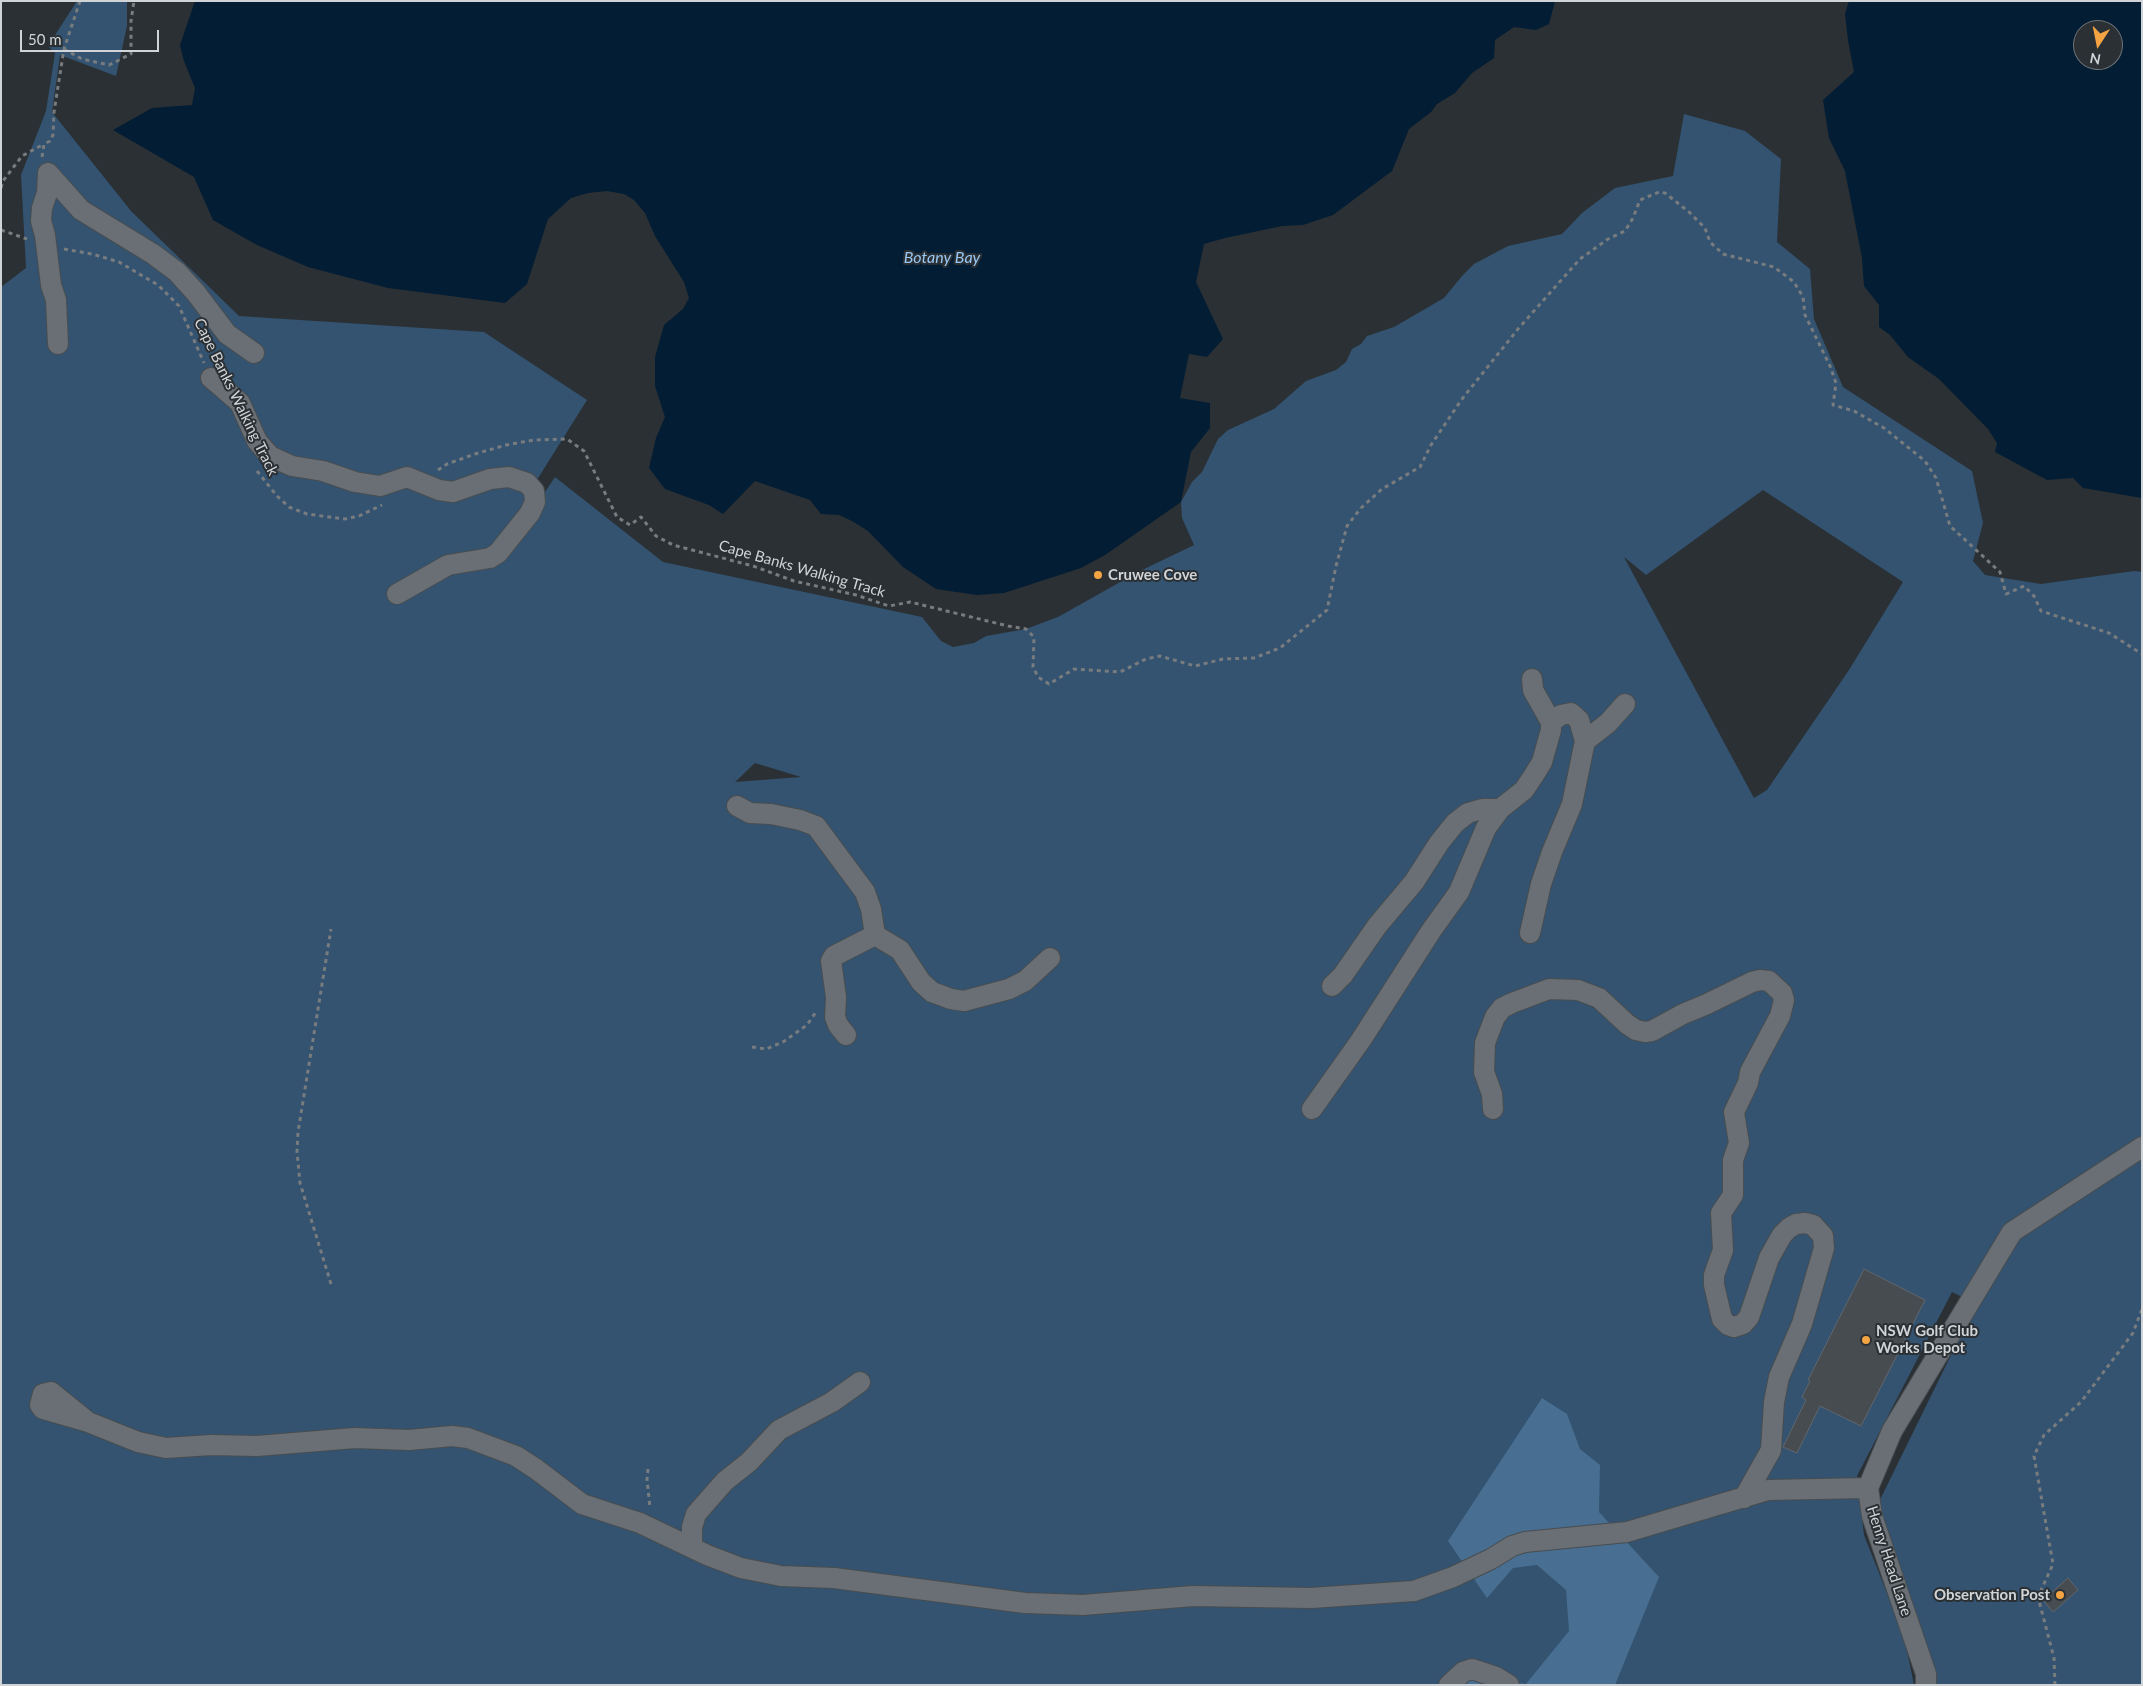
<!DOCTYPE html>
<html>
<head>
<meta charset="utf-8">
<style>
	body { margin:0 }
	#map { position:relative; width:2143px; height:1686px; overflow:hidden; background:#2b3034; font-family:Lato,sans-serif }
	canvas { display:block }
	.frame { position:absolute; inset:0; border:2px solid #d1d4d7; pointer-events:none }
	.north { position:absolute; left:2073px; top:20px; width:50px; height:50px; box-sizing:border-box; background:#2b3034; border:1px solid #6d7275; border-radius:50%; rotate:191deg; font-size:14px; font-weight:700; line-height:20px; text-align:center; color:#d1d4d7 }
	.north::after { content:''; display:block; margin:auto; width:18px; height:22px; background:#f4a443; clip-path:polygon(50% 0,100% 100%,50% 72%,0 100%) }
	.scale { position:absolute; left:20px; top:30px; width:139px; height:22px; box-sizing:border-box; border:2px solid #d1d4d7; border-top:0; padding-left:6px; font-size:15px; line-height:18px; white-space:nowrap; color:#d1d4d7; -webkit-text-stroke:4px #2b3034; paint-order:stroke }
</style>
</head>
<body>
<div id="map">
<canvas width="2143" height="1686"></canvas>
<div class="frame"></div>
<div class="north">N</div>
<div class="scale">50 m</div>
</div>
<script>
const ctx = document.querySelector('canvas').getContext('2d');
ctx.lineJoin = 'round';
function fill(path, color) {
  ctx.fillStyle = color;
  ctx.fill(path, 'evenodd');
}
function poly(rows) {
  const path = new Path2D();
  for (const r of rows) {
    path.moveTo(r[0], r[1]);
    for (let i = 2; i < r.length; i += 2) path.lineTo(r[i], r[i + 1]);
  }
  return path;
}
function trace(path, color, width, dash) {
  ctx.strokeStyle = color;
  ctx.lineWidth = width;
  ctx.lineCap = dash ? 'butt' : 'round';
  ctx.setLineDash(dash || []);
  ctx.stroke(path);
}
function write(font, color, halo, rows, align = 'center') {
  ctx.font = font + ' Lato,sans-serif';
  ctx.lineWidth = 4;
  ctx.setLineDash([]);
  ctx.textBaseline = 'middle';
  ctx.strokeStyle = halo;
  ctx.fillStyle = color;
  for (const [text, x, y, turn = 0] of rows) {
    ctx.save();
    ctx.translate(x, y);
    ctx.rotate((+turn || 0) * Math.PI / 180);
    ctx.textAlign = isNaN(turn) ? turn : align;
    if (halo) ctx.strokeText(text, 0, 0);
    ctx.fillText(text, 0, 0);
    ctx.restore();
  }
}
const green = poly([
	[77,1,127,1,127,26,116,76,60,55,52,112,131,211,239,316,484,332,587,400,525,499,506,551,555,477,663,562,922,617,941,641,953,647,974,643,986,636,1026,629,1058,617,1138,572,1194,545,1182,518,1181,502,1192,482,1202,472,1218,439,1228,430,1274,409,1306,381,1336,370,1346,362,1352,349,1361,344,1367,336,1394,327,1444,298,1462,276,1474,264,1508,246,1562,234,1582,213,1615,188,1673,176,1684,114,1745,131,1781,159,1777,242,1810,269,1814,319,1843,387,1972,471,1983,523,1973,561,1985,575,2041,584,2134,571,2142,572,2142,1685,1930,1685,1875,1510,1976,1304,1952,1292,1857,1476,1864,1535,1904,1636,1914,1685,1,1685,1,287,26,268,21,175,46,111,55,53,48,46],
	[1763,490,1903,582,1849,670,1767,790,1754,798,1624,557,1646,575],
	[755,763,801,777,735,782]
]);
const forest = poly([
	[1542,1398,1567,1414,1580,1449,1600,1465,1599,1512,1659,1577,1615,1685,1452,1685,1464,1675,1526,1684,1569,1631,1566,1590,1537,1565,1513,1568,1487,1598,1448,1541]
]);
const water = poly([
	[195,1,1555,1,1549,24,1536,30,1514,27,1495,40,1494,58,1472,73,1455,93,1437,104,1431,112,1409,129,1392,171,1333,215,1303,225,1282,226,1225,238,1204,244,1196,282,1223,339,1207,357,1189,354,1180,398,1210,403,1210,428,1191,452,1181,502,1105,555,1081,568,1004,593,977,595,936,589,903,567,868,531,852,521,839,515,821,514,810,500,755,481,723,514,709,505,665,489,649,468,656,438,665,417,655,386,655,357,664,325,683,309,689,298,684,282,655,236,645,213,634,200,624,194,607,191,588,193,571,198,548,219,527,284,505,303,388,288,308,267,257,245,213,220,194,177,113,130,152,108,192,105,195,88,184,61,180,45],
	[1849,1,2142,1,2142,498,2083,488,2073,478,2047,480,1995,452,1997,443,1988,429,1939,379,1908,357,1890,335,1879,327,1879,305,1864,286,1862,258,1845,171,1829,138,1823,100,1854,72,1848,40,1845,14],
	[2083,30,2113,30,2113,60,2083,60]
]);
const building = poly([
	[1864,1269,1925,1300,1861,1426,1820,1406,1797,1453,1783,1447,1806,1400,1802,1397,1810,1381,1808,1380,1864,1269],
	[2068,1578,2078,1590,2053,1612,2043,1600,2068,1578]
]);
const path = poly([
	[64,49,82,59,109,65,131,54,131,21,134,1],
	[42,157,44,144,50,141,53,135,54,112,64,49,80,1],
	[1,188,3,181,22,156,44,144],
	[1,230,27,239],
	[64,249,92,254,119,262,158,285,179,306,204,363],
	[438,470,447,464,475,454,506,445,534,440,567,439,584,451,617,517,630,525,641,517,656,536,673,545,753,566,794,581,856,595,889,606,910,602,1008,626,1026,629,1034,637,1033,667,1038,677,1049,684,1074,669,1120,672,1146,659,1160,656,1195,666,1223,659,1254,658,1280,648,1327,610,1336,566,1347,526,1361,508,1382,489,1420,467,1431,445,1462,399,1518,329,1580,259,1608,239,1625,231,1633,218,1640,200,1659,192,1665,193,1689,212,1705,228,1710,242,1723,254,1774,267,1794,282,1803,297,1805,315,1830,366,1836,383,1833,405,1854,411,1884,428,1925,461,1936,478,1950,526,2000,572,2006,594,2024,586,2034,596,2041,611,2109,633,2142,654],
	[257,471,277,496,289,507,307,514,345,519,359,516,382,505],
	[752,1047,766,1049,783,1042,807,1025,816,1012],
	[331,1284,300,1183,297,1152,298,1132,331,929],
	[648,1469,647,1479,650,1508],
	[2055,1685,2054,1658,2038,1597,2053,1564,2034,1456,2044,1435,2081,1402,2133,1333,2142,1309]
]);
const minor = poly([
	[48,173,81,210,153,254,177,272,196,293,227,334,254,353],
	[48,173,47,193,42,208,41,221,45,235,51,285,56,300,58,344],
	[211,378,240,403,257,441,270,456,292,466,323,471,355,482,380,486,407,477,439,490,453,492,490,479,509,477,527,483,534,491,535,502,530,513,498,553,490,558,448,565,397,594],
	[1532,679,1533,690,1551,722,1561,715,1571,713,1579,720,1585,741,1608,723,1625,704],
	[737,806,750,813,771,814,800,820,816,826,865,892,871,909,875,935],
	[1530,933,1541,884,1552,852,1572,804,1585,741],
	[1332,986,1343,975,1377,926,1414,882,1439,843,1455,823,1468,813,1482,809,1500,809],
	[846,1035,838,1025,835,1017,836,997,831,961,834,956,875,935,900,950,921,982,932,992,951,999,964,1001,1009,989,1025,981,1050,958],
	[1312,1109,1361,1040,1431,931,1459,892,1486,828,1500,809,1524,790,1534,775,1542,762,1551,730,1551,722],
	[1493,1109,1492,1094,1484,1072,1485,1043,1495,1017,1502,1008,1512,1003,1549,989,1578,990,1599,998,1627,1024,1636,1030,1645,1032,1652,1031,1683,1014,1707,1004,1752,982,1760,980,1769,981,1782,993,1784,1000,1780,1016,1750,1072,1748,1083,1734,1112,1739,1143,1733,1160,1733,1195,1721,1213,1723,1250,1714,1275,1714,1285,1722,1319,1728,1325,1734,1327,1743,1324,1749,1317,1769,1258,1782,1235,1789,1228,1796,1224,1805,1223,1813,1225,1823,1236,1824,1248,1802,1324,1779,1377,1774,1402,1771,1450,1744,1498],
	[88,1422,51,1392,43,1394,40,1405,43,1409,88,1422,138,1442,166,1448,211,1445,257,1446,355,1438,409,1440,452,1436,468,1438,516,1456,536,1469,582,1504,640,1523,707,1555,741,1568,781,1576,834,1578,1025,1603,1083,1605,1193,1596,1311,1598,1414,1591,1453,1577,1491,1559,1512,1546,1525,1542,1627,1532,1768,1490,1868,1488],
	[692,1548,692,1527,696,1514,725,1481,749,1462,779,1430,832,1402,860,1382],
	[1449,1685,1463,1672,1472,1669,1496,1677,1509,1685],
	[1926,1685,1926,1674,1872,1516,1868,1488,1892,1431,2012,1232,2142,1147]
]);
const markers = [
	[1098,575,5,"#f4a443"],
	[1866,1340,5,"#f4a443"],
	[2060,1595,5,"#f4a443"]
];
const streetNames = [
	["Cape Banks Walking Track",236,397,64],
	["Cape Banks Walking Track",802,569,16],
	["Henry Head Lane",1889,1561,72]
];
const poiNames = [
	["Cruwee Cove",1108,575],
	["NSW Golf Club",1876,1331],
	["Works Depot",1876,1348],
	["Observation Post",2050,1595,"right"]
];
const waterNames = [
	["Botany Bay",942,258]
];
fill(green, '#335370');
fill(forest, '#486e91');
fill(water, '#021d34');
fill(building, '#474c51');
trace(building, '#61666c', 1);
trace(minor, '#484d50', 22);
trace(path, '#787c7f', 3, [4, 4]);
trace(minor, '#696f74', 20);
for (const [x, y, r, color] of markers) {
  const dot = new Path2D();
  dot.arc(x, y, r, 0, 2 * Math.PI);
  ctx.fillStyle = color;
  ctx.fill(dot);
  trace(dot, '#2b3034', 2);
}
write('15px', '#d1d4d7', '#2b3034', streetNames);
write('bold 15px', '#d1d4d7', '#2b3034', poiNames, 'left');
write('italic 16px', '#98c7f4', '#2b3034', waterNames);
</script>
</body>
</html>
